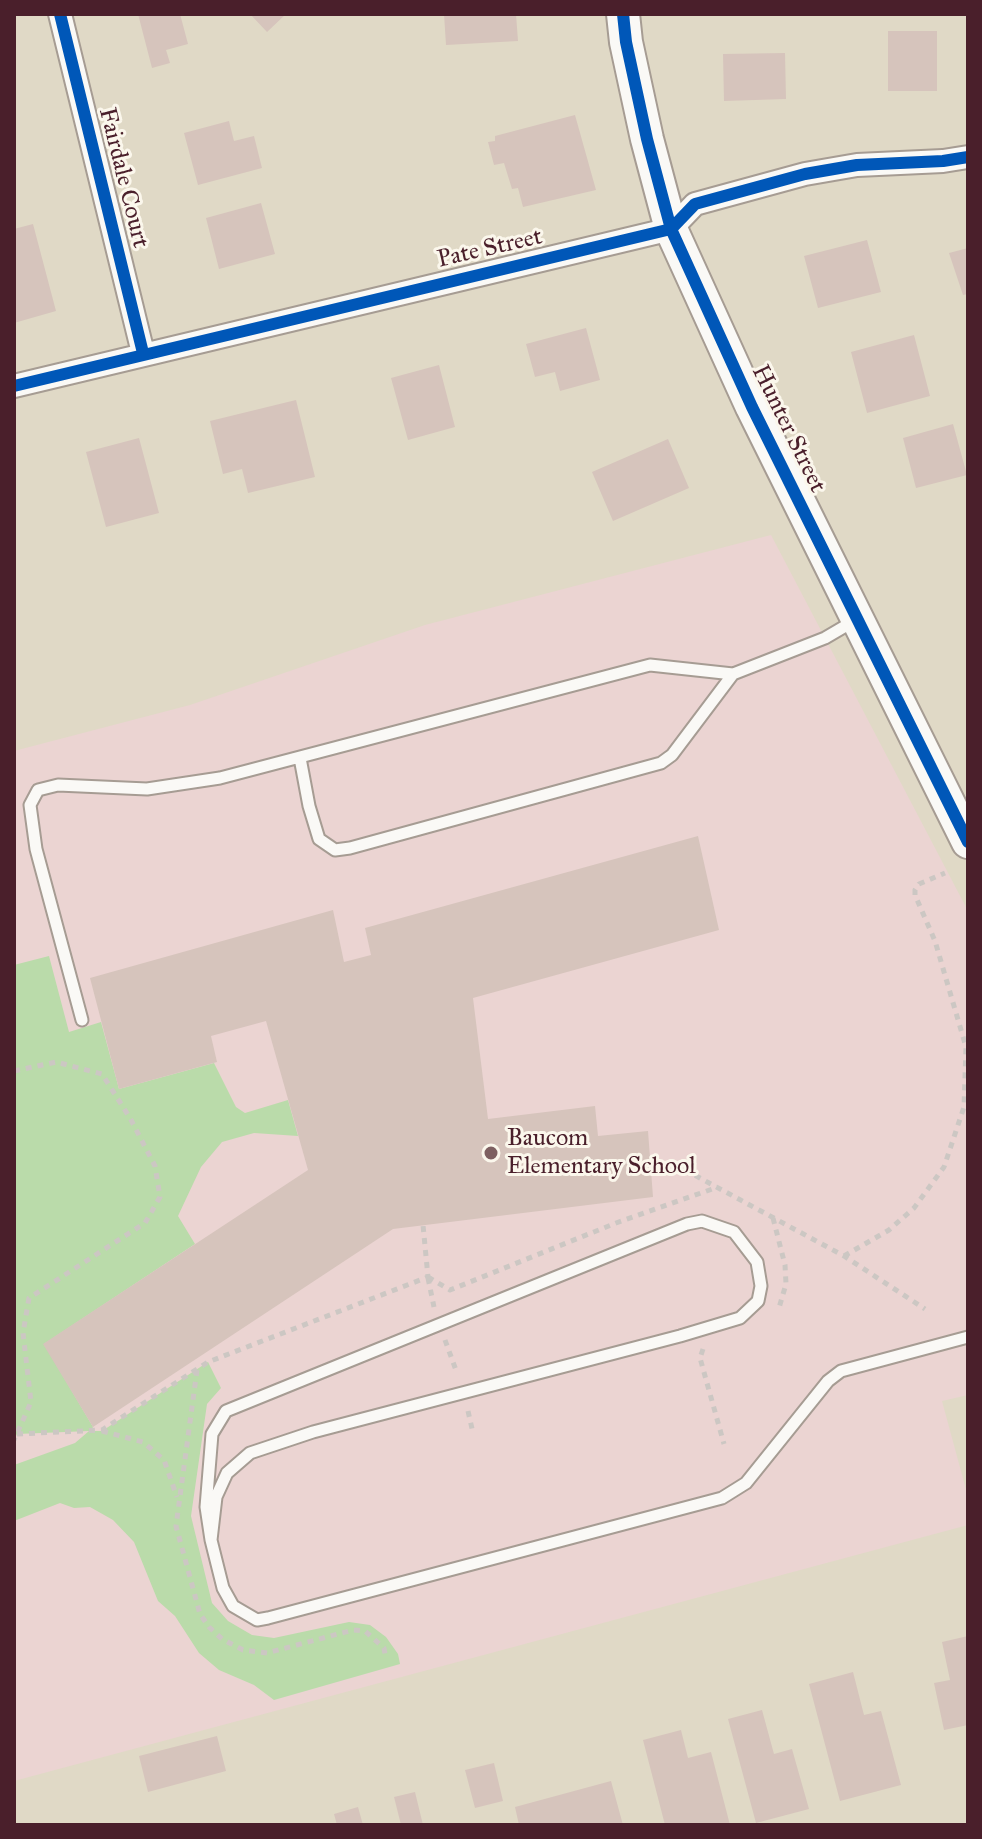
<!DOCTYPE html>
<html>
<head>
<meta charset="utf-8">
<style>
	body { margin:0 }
	#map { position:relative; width:982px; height:1839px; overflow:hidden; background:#e0d9c6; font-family:"IM FELL Great Primer",serif }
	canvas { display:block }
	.frame { position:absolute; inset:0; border:16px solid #4a1f2b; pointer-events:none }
</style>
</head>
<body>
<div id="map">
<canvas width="982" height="1839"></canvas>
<div class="frame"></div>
</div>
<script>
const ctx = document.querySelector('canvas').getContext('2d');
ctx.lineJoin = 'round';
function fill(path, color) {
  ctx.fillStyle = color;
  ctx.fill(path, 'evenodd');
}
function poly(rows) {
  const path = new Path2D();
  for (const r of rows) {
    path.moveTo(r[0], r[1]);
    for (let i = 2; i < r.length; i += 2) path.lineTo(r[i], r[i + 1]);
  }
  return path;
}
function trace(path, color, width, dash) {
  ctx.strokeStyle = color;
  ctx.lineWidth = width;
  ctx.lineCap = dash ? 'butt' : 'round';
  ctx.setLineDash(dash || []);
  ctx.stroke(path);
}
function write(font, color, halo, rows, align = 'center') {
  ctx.font = font + ' "IM FELL Great Primer",serif';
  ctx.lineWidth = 6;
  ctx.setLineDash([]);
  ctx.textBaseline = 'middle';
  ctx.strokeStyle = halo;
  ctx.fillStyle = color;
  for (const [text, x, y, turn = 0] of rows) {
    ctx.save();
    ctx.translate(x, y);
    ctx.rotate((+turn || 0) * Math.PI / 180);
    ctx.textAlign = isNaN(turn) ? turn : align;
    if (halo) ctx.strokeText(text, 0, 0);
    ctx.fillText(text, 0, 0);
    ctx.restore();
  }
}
const built = poly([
	[771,535,968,911,968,1395,942,1401,968,1497,968,1525,14,1781,14,751,190,705,425,625]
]);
const green = poly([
	[49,956,69,1032,101,1022,119,1089,214,1063,236,1107,245,1113,288,1100,298,1136,254,1133,222,1142,201,1167,178,1216,195,1244,44,1344,93,1427,91,1431,102,1431,208,1362,221,1388,207,1404,191,1516,212,1603,228,1621,252,1635,274,1638,349,1622,370,1625,386,1637,398,1654,400,1664,274,1700,254,1685,219,1670,199,1653,175,1616,158,1601,134,1542,113,1520,90,1507,74,1508,60,1503,14,1521,14,1465,75,1443,89,1431,17,1434,14,1440,14,965]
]);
const building = poly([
	[138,14,180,14,188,44,166,50,170,63,152,68],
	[250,14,286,14,267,32],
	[444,14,516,14,518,41,446,45],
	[888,31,937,31,937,91,888,91],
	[785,53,786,99,724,101,723,54],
	[575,115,596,190,523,207,518,188,512,189,504,163,494,165,488,142,495,141,495,136],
	[229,121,234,141,254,136,262,168,198,185,184,133],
	[261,203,275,254,219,269,206,218],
	[33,224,56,311,14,323,14,229],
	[867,240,881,292,818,308,804,256],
	[968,248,968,294,963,295,949,253],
	[586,328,600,380,560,391,555,372,535,377,526,344],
	[914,335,930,396,867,413,851,352],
	[439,365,455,427,408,440,391,378],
	[296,400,315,477,248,493,242,469,223,474,210,421],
	[953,424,967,475,916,488,903,438],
	[139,438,159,513,106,527,86,452],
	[668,439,689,488,613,521,592,472],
	[698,836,719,930,473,998,488,1119,595,1106,598,1136,648,1131,653,1197,393,1229,93,1427,43,1344,308,1170,266,1021,211,1036,217,1062,119,1089,90,978,333,910,344,962,371,955,365,928],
	[968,1636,968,1725,944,1730,934,1683,950,1680,942,1642],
	[853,1672,864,1715,881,1711,901,1785,840,1801,809,1684],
	[762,1710,774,1754,792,1749,809,1809,756,1823,728,1719],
	[681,1730,688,1758,711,1752,730,1825,665,1825,643,1740],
	[217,1736,226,1771,148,1792,139,1756],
	[494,1763,503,1801,475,1808,465,1770],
	[611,1781,623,1825,519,1825,515,1807],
	[415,1792,423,1825,401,1825,394,1797],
	[358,1807,363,1825,337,1825,334,1814]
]);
const path = poly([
	[14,1071,56,1062,102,1074,130,1118,155,1166,160,1197,145,1223,29,1298,23,1333,31,1402,14,1440],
	[674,1164,844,1256,925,1309],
	[773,1218,785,1265,786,1284,779,1308],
	[844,1256,889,1230,914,1208,944,1167,964,1107,966,1047,935,941,915,895,915,890,919,884,945,873],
	[428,1277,450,1290,616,1223,718,1187],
	[428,1278,434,1307],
	[445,1340,457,1373],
	[703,1349,700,1358,724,1444],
	[197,1370,176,1526,200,1614,209,1627,222,1639,243,1650,267,1653,353,1630,365,1631,384,1648,385,1654],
	[468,1411,473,1433],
	[102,1431,143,1442,164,1460,177,1497],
	[17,1434,102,1430,208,1362,428,1277,423,1225]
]);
const lane = poly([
	[300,758,309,806,319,839,335,850,350,848,661,763,672,755,733,674],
	[82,1020,36,849,30,805,38,790,58,785,147,789,220,778,650,665,733,674,825,638,854,621],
	[211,1540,216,1497,227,1473,250,1453,313,1432,680,1336,740,1318,758,1301,761,1286,757,1262,734,1232,702,1221,687,1224,226,1411,212,1434,206,1507,211,1540,223,1588,233,1606,257,1620,268,1618,722,1498,746,1483,828,1381,841,1371,968,1337]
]);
const street = poly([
	[60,14,143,353],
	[14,386,671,229,695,204,805,174,857,165,943,161,968,157]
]);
const secondary = poly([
	[623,14,626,42,647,139,671,229,752,407,968,842]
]);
const cycleway = poly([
	[60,14,143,353],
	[623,14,626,42,647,139,671,229,752,407,968,842],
	[14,386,671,229,695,204,805,174,857,165,943,161,968,157]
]);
const markers = [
	[491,1153,8,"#7e6061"]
];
const streetNames = [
	["Fairdale Court",123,178,76],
	["Pate Street",490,249,-13],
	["Hunter Street",788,429,64]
];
const poiNames = [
	["Baucom",507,1139],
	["Elementary School",507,1167]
];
fill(built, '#ebd4d2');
fill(green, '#badbaa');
fill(building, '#d6c4bc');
trace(lane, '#a69c93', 15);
trace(street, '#a69c93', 26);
trace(secondary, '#a69c93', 36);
trace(path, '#ccc7c3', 5, [6, 6]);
trace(lane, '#faf9f6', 11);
trace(street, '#faf9f6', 22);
trace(secondary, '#faf9f6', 32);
trace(cycleway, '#0057b8', 12);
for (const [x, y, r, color] of markers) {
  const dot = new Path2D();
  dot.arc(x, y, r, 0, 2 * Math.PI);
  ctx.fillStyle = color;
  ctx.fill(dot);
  trace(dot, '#fbf7ec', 3);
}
write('24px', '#4a1f2b', '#fbf7ec', streetNames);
write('24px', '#4a1f2b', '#fbf7ec', poiNames, 'left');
</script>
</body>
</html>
